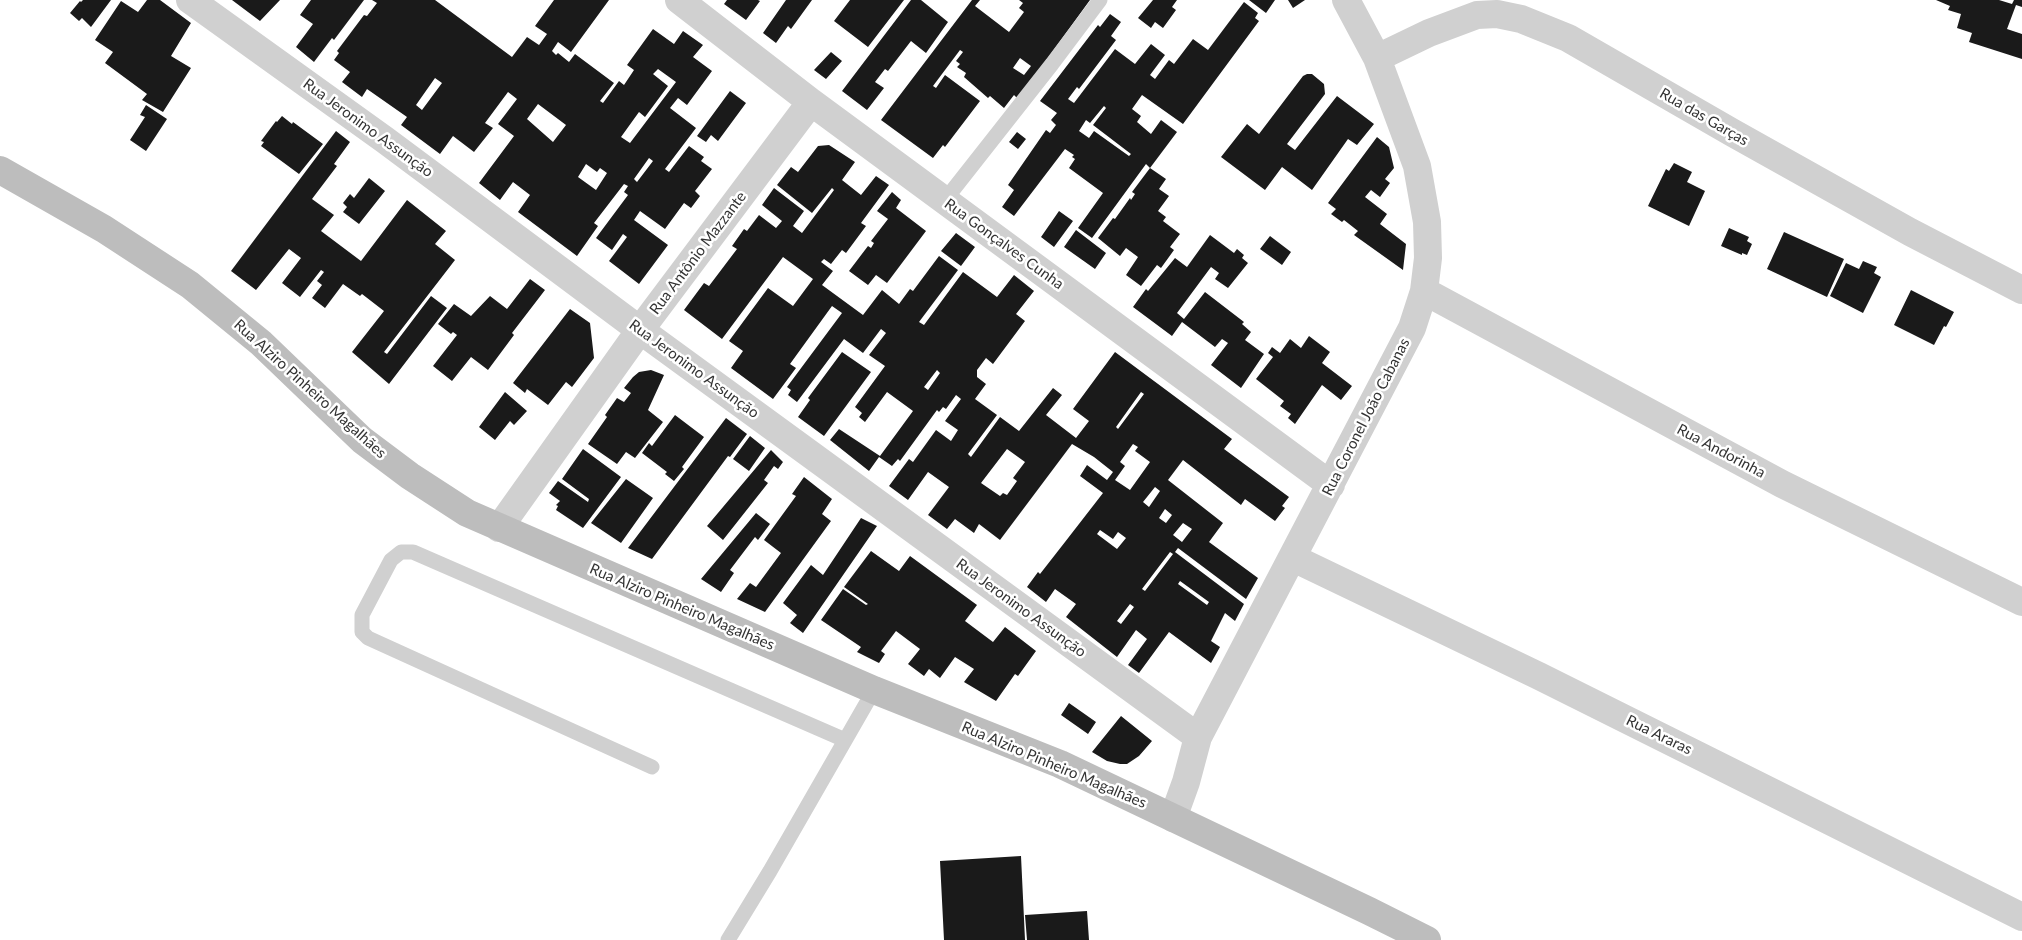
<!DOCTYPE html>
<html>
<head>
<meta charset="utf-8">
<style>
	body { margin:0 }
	canvas { display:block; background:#fff }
</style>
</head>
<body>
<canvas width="2022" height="940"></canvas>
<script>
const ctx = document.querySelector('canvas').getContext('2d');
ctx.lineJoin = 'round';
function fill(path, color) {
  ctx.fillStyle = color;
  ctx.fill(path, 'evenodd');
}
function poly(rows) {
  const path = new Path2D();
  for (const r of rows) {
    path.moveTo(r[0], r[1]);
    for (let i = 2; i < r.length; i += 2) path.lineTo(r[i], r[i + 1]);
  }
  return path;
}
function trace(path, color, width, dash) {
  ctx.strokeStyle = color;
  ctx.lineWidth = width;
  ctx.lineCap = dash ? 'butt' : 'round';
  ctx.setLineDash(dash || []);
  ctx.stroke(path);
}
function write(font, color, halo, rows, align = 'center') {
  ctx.font = font + ' Lato,sans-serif';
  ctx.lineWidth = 5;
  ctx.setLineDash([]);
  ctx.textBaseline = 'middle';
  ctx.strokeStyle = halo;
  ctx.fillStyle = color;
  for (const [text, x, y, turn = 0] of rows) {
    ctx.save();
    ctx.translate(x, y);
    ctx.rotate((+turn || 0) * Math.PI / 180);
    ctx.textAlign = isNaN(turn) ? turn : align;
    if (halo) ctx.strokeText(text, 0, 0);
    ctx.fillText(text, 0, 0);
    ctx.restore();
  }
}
const building = poly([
	[83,0,111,0,91,27,82,18,79,21,70,13,80,1,81,2],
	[147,0,160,0,191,23,171,56,191,68,163,112,142,100,147,94,105,63,113,52,95,40,121,1,138,12],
	[232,0,280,0,260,21],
	[311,0,364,0,334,40,332,38,314,62,296,47,313,24,300,15],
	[372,0,435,0,512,57,527,37,539,45,547,34,535,26,554,0,609,0,571,52,558,42,552,51,556,55,558,53,569,62,575,54,614,83,600,101,603,103,619,81,624,85,634,70,627,65,653,29,674,44,683,31,703,45,693,57,712,71,687,105,678,98,670,108,696,128,665,169,669,172,689,146,704,157,701,161,712,169,695,191,700,196,691,208,684,203,665,229,640,211,634,220,668,245,639,284,609,261,627,237,623,234,612,250,596,238,628,195,624,192,628,186,624,184,594,223,598,226,577,256,518,212,530,195,513,182,500,200,479,183,514,136,498,124,517,99,508,92,485,123,493,128,474,152,453,136,440,154,401,125,407,117,367,89,362,97,342,82,350,72,334,60,339,53,337,51,364,15,367,16,377,3],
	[658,69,676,82,630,143,621,137,639,112,645,117,668,86,653,74],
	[435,78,442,83,422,110,416,105],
	[538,104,566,125,553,142,527,119],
	[649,158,653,161,637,182,634,179],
	[586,164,597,172,600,168,607,173,596,190,578,177],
	[727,0,758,0,760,1,746,20,724,4],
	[786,0,812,0,791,29,788,26,776,43,763,33],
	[850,0,904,0,868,47,834,21],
	[911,0,921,0,948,22,926,53,911,41,888,71,885,69,875,82,884,88,867,110,842,91],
	[972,0,980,0,975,6,1009,32,1024,12,1019,8,1023,3,1019,0,1090,0,1018,99,1014,95,1004,108,990,96,988,98,964,77,966,73,957,67,960,64,956,61,963,52,960,50,933,86,936,88,945,75,980,101,945,147,943,145,933,158,881,120],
	[1020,58,1031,66,1024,75,1013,68],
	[1153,0,1177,0,1172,7,1176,10,1163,28,1155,22,1151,28,1138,18],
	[1249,0,1275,0,1266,13],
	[1288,0,1305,0,1293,8],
	[1936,0,1999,0,2012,4,2014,0,2022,0,2022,7,2016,5,2007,29,2022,34,2022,59,1969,42,1972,33,1957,28,1961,14,1948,10,1950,6],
	[1244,2,1258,13,1255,18,1259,21,1183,124,1142,95,1132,109,1141,116,1137,122,1151,134,1161,120,1177,132,1150,168,1166,179,1159,189,1169,196,1158,211,1166,217,1163,221,1180,234,1170,247,1174,250,1161,268,1157,265,1141,286,1126,275,1138,257,1126,248,1120,256,1098,238,1113,218,1115,219,1130,198,1131,200,1135,194,1132,192,1150,168,1146,164,1092,238,1078,228,1103,193,1069,168,1075,159,1072,157,1074,155,1065,149,1014,216,1002,207,1014,190,1008,185,1046,130,1050,133,1056,125,1051,120,1057,113,1040,101,1098,25,1100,27,1110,14,1121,22,1111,36,1116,40,1079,89,1077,87,1068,99,1074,103,1115,49,1135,64,1151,44,1165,55,1150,75,1155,79,1169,60,1174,64,1193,39,1208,50],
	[1104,106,1106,108,1093,125,1131,154,1129,156,1094,131,1089,138,1079,131,1086,120,1090,123],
	[831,52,842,61,826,79,814,70],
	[1307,74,1312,74,1324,84,1325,94,1287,144,1295,150,1337,96,1374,124,1357,145,1348,139,1312,190,1282,167,1265,190,1221,157,1247,124,1259,134,1303,76],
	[730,91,746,103,718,141,711,135,706,142,697,136],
	[146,105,167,119,146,151,130,140,145,117,140,115],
	[282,116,292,124,293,122,323,144,299,174,261,146,264,142,261,141,276,121,277,122],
	[336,131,350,142,334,164,337,166,312,199,334,215,321,231,361,261,407,200,446,231,435,244,455,260,384,352,387,354,431,296,447,308,389,384,352,352,384,311,362,294,360,296,343,284,325,308,312,298,322,285,317,281,324,272,321,270,300,297,282,283,301,258,289,249,256,290,231,271],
	[1017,132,1026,139,1018,149,1009,142],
	[1377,137,1389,147,1394,168,1385,179,1390,183,1380,197,1371,190,1365,197,1387,214,1380,224,1406,244,1403,270,1354,235,1358,231,1344,220,1342,222,1331,214,1336,209,1328,203],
	[829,145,855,162,842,180,861,195,876,176,889,185,861,223,866,226,846,253,842,250,831,264,824,259,821,262,833,271,822,285,863,315,882,290,899,304,910,289,913,291,939,256,958,270,919,322,924,325,963,272,997,297,1014,275,1034,291,1016,314,1025,321,993,364,986,358,977,370,977,377,986,384,975,399,997,415,968,454,971,457,1000,417,1019,431,1053,388,1062,395,1046,415,1076,438,1089,421,1073,409,1115,352,1232,439,1224,449,1289,497,1282,506,1285,508,1275,521,1245,499,1241,505,1183,460,1168,480,1223,523,1209,542,1258,578,1246,599,1178,548,1175,552,1244,604,1235,621,1225,613,1211,641,1220,647,1211,663,1169,632,1139,673,1128,665,1147,639,1136,630,1117,657,1066,617,1076,604,1055,589,1046,602,1027,587,1038,572,1040,574,1065,542,1103,493,1080,476,1087,465,1107,480,1113,472,1094,457,1072,444,1000,540,979,524,974,533,955,519,947,529,928,515,949,487,928,472,908,500,889,486,909,459,913,462,936,430,951,441,958,430,945,421,961,399,956,395,946,409,943,407,939,412,937,410,900,461,898,459,892,466,879,457,869,471,830,440,839,429,880,456,913,411,887,392,865,422,859,417,862,413,855,407,885,366,869,355,886,333,881,329,863,353,844,339,797,402,788,395,791,390,787,387,842,313,832,306,790,364,796,368,773,399,731,368,743,351,729,341,768,288,793,306,813,279,783,257,722,339,684,310,704,283,709,286,737,249,732,246,744,229,747,231,759,215,776,228,782,221,762,205,774,188,804,211,793,226,802,233,834,190,832,188,812,213,777,185,791,167,798,172,818,146],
	[937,370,940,373,928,390,924,387],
	[1141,392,1144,394,1118,429,1116,427],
	[1133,444,1138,447,1135,451,1150,462,1130,490,1115,480,1125,466,1120,462],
	[1007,449,1025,462,1013,478,1017,481,1007,495,1003,493,1000,496,981,483],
	[1155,487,1160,491,1149,507,1143,502],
	[1165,509,1172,515,1166,523,1159,518],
	[1183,523,1192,529,1182,542,1173,535],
	[1100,530,1113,539,1118,532,1126,538,1117,549,1097,534],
	[1170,552,1173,554,1145,591,1142,589],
	[1180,581,1209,602,1207,605,1178,584],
	[1130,604,1134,607,1121,624,1117,621],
	[1674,163,1692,172,1687,182,1705,191,1689,226,1648,206,1666,169,1669,171],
	[369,178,385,191,359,224,343,212,347,207,343,203,350,194,354,198],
	[892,192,901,200,896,208,926,231,887,283,876,275,868,285,849,271,868,246,871,248,874,243,871,241,888,219,877,211],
	[1059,211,1073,221,1054,247,1041,237],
	[1729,228,1749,237,1747,241,1752,244,1747,255,1742,253,1742,255,1721,246],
	[1076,230,1106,253,1095,269,1064,247],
	[1784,232,1844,259,1827,297,1767,269],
	[956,233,975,247,961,266,941,251],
	[1210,235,1234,253,1237,249,1244,255,1242,258,1248,263,1228,288,1215,279,1219,273,1211,267,1177,313,1184,319,1205,292,1244,322,1242,324,1251,332,1245,340,1264,354,1241,388,1211,365,1228,343,1222,339,1215,347,1182,322,1172,336,1133,307,1146,289,1148,291,1175,258,1187,267],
	[1270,236,1291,252,1282,265,1260,249],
	[1863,261,1877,267,1874,273,1881,277,1863,313,1830,296,1846,263,1859,269],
	[530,279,545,290,512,333,514,335,488,370,471,357,452,381,433,366,457,335,453,332,451,334,438,324,454,304,471,316,490,296,507,309],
	[1911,290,1954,312,1946,327,1944,326,1934,345,1894,325],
	[570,309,590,323,594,358,572,387,566,382,548,405,527,389,525,393,513,383],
	[1309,336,1330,352,1322,363,1352,386,1341,400,1322,385,1295,424,1288,418,1291,414,1280,406,1284,401,1256,379,1273,357,1268,353,1272,347,1280,353,1290,339,1301,348],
	[842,352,871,372,824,436,798,417,810,400,808,398],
	[651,370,664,375,648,410,663,422,635,458,626,452,617,464,588,444,607,417,605,415,617,398,624,402,631,393,624,388,633,377,639,372],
	[505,392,527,411,514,425,510,421,495,440,479,427],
	[675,415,704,437,682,467,684,469,674,481,665,474,667,472,642,453,649,443,652,446],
	[726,418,747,434,730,457,728,456,652,559,628,548],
	[750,436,765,448,749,471,733,459],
	[583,449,621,477,583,528,556,510,558,506,556,505,560,501,549,493,558,481,588,502,589,499,562,479],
	[771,450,783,462,778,469,774,466,764,480,768,483,723,540,707,526],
	[804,477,832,499,822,514,831,521,765,612,737,599,750,583,756,587,781,553,764,540,796,496,792,494],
	[626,479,653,498,621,543,591,523],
	[756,513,770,524,758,540,755,537,730,570,734,573,721,592,701,579],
	[861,518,877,526,803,633,790,623,797,615,783,603,811,565,823,575],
	[871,551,899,571,910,556,977,605,965,621,993,642,1005,627,1036,651,1018,676,1015,674,996,701,964,682,974,669,955,657,940,678,929,669,924,676,908,664,920,649,896,631,881,651,885,654,879,663,857,652,861,647,821,620,843,589,866,605,868,604,844,587],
	[1069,703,1096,722,1088,734,1061,715],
	[1121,716,1152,741,1139,756,1127,764,1120,764,1107,761,1092,752],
	[1021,856,1025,940,944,940,940,861],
	[1087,911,1089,940,1027,940,1025,915]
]);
const lane = poly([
	[945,200,1052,64,1100,0],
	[652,767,368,638,362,632,362,615,391,560,401,552,413,552,845,740],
	[728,940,770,871,874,690]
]);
const street = poly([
	[190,0,385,140,640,330,1198,737],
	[679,0,811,102,1331,485],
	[1377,58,1429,33,1477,15,1497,14,1521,19,1568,38,1733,133,1910,232,2022,290],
	[1424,291,1782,484,2022,602],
	[499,528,640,330,811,102],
	[1293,558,1539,676,2022,917],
	[1173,818,1186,782,1198,737,1412,328,1424,291,1428,258,1427,222,1417,166,1377,58,1346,0]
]);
const secondary = poly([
	[0,170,104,229,190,285,261,343,362,440,410,476,467,513,874,690,1060,764,1369,911,1427,940]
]);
const streetNames = [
	["Rua das Garças",1704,117,30],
	["Rua Jeronimo Assunção",368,128,36],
	["Rua Gonçalves Cunha",1004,244,36],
	["Rua Antônio Mazzante",698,253,-53],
	["Rua Jeronimo Assunção",694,369,36],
	["Rua Alziro Pinheiro Magalhães",310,389,42],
	["Rua Coronel João Cabanas",1366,417,-63],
	["Rua Andorinha",1721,451,28],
	["Rua Alziro Pinheiro Magalhães",682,607,23],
	["Rua Jeronimo Assunção",1021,608,36],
	["Rua Araras",1659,735,26],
	["Rua Alziro Pinheiro Magalhães",1054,765,23]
];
fill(building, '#1a1a1a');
trace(lane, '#d0d0d0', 15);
trace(street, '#d0d0d0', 28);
trace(secondary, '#bdbdbd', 28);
write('15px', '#333', '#fff', streetNames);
</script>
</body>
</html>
